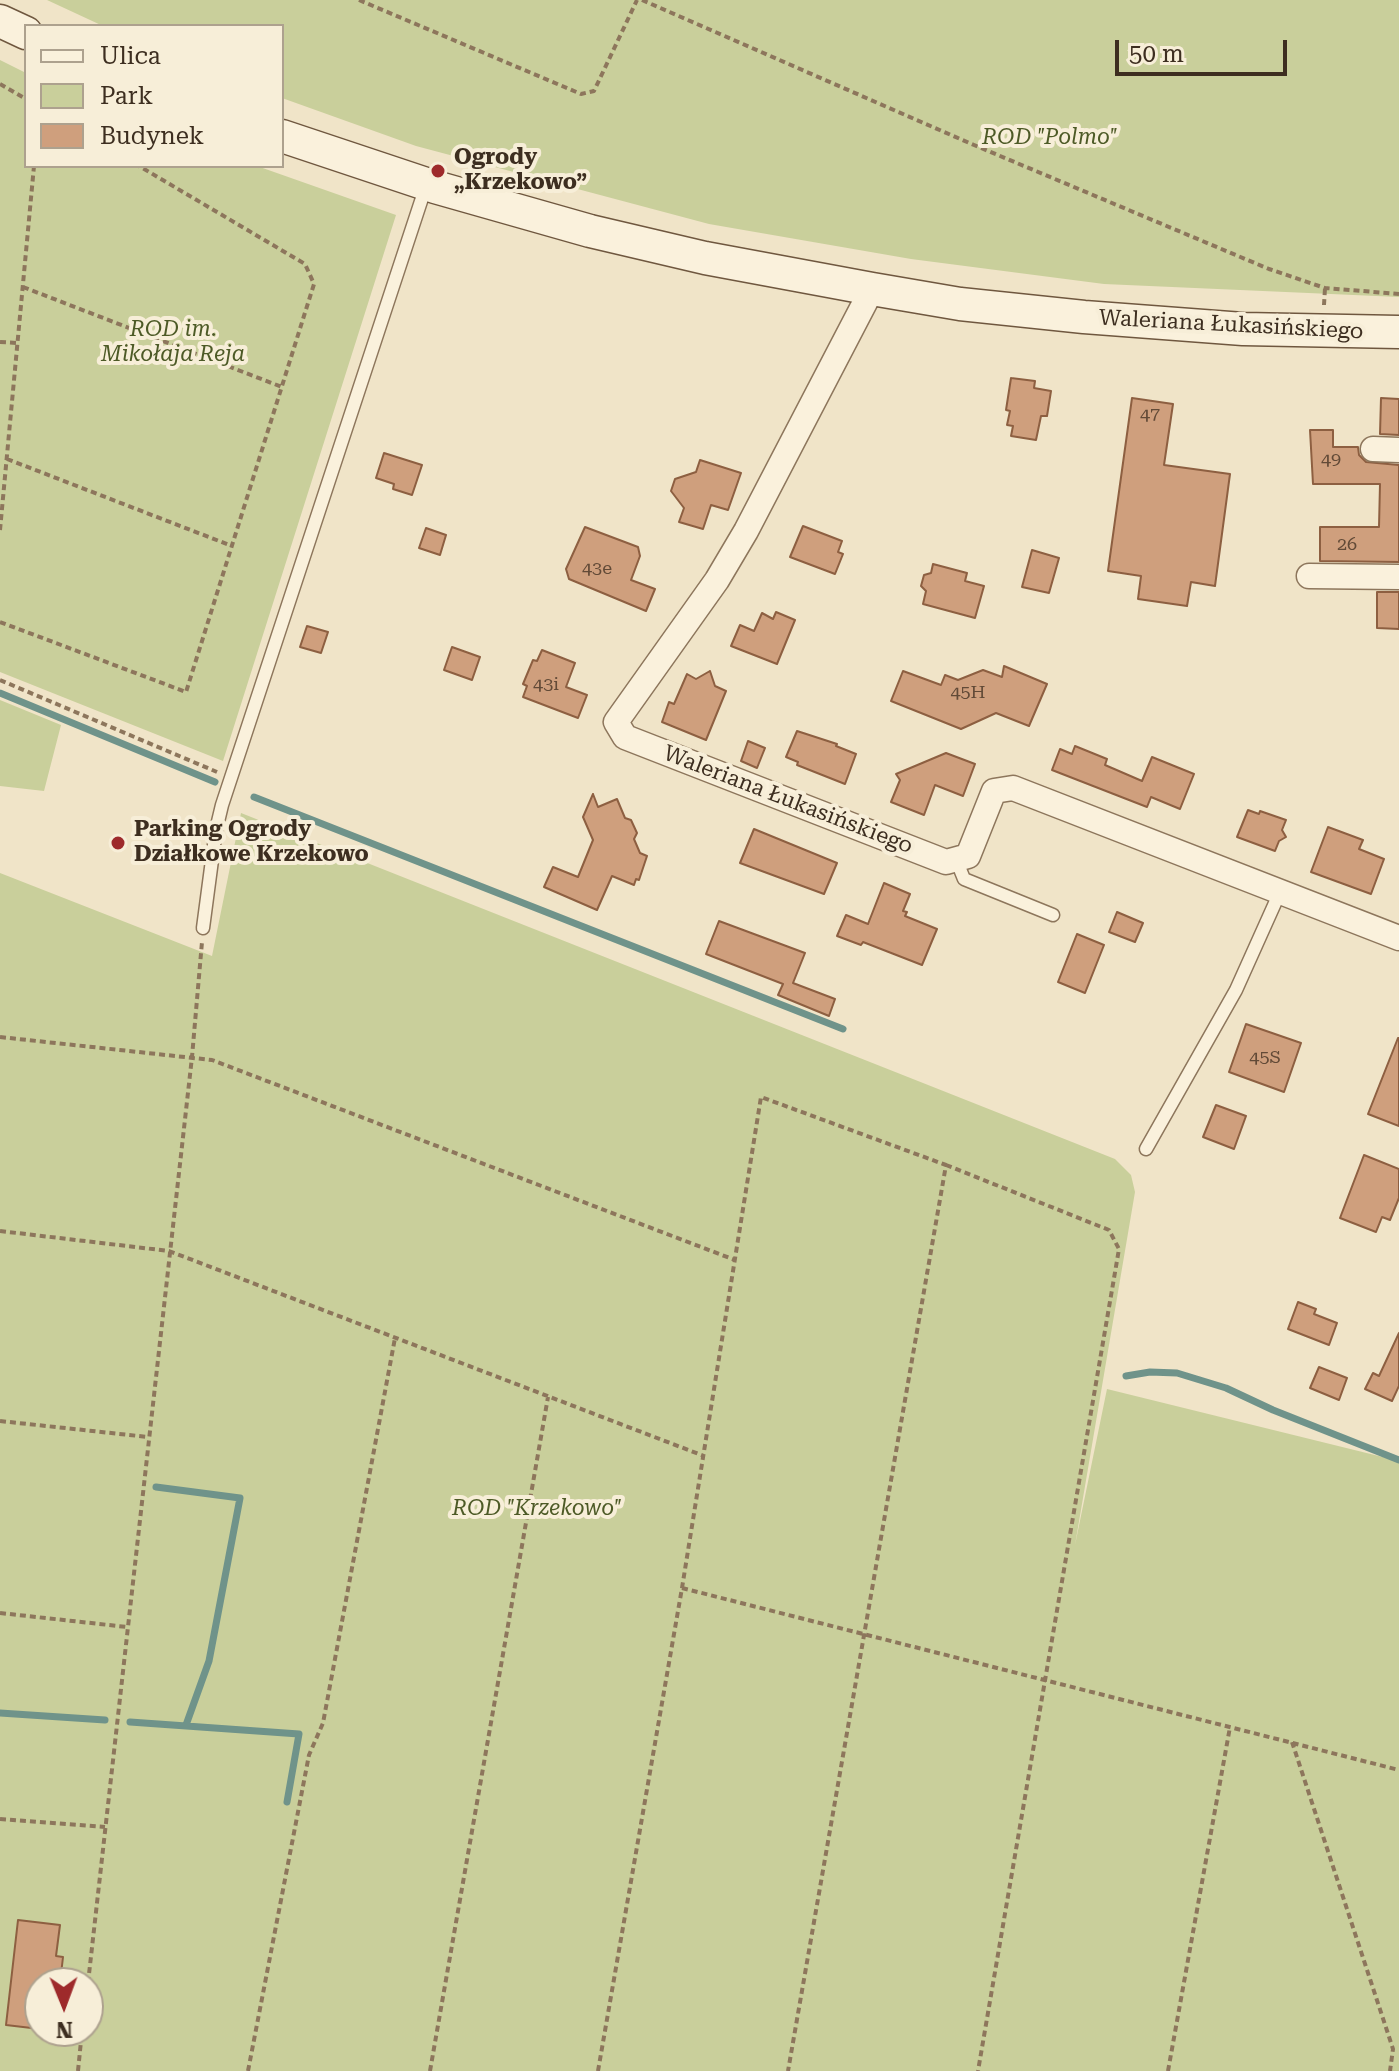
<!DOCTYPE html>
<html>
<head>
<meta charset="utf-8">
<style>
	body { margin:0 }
	#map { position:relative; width:1399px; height:2071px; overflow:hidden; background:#f0e4c8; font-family:"Roboto Serif",serif }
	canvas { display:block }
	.legend { position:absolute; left:24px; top:24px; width:260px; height:144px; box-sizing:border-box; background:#f7eed8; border:2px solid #ada18e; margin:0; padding:10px 14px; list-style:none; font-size:24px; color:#3d2e20 }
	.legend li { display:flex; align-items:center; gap:16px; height:40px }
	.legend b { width:40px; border:2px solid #ada18e }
	.north { position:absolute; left:24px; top:1967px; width:80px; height:80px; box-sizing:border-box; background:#f7eed8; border:2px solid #ada18e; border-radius:50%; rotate:179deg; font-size:22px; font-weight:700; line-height:32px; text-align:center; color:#3d2e20 }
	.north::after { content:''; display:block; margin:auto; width:28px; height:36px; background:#9e2a2b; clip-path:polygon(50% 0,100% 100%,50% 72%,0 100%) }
	.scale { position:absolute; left:1115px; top:40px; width:172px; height:36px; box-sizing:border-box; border:4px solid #3d2e20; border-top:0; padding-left:10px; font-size:24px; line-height:28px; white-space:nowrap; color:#3d2e20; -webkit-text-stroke:6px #f7eed8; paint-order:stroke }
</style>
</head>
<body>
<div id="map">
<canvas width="1399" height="2071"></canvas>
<ul class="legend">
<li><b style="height:10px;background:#faf1dc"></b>Ulica</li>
<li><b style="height:22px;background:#c9cf9b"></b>Park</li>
<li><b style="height:22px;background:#cf9f7d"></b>Budynek</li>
</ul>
<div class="north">N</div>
<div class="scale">50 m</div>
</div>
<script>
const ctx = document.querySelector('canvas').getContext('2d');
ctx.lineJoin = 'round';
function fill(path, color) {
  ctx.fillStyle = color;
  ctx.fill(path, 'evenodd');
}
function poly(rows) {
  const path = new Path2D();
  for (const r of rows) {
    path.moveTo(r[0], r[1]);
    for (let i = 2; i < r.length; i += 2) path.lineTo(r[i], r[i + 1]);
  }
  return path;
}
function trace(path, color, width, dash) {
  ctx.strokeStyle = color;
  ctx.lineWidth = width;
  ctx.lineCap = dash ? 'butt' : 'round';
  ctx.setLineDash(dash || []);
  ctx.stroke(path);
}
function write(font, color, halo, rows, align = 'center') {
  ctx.font = font + ' "Roboto Serif",serif';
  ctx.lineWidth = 8;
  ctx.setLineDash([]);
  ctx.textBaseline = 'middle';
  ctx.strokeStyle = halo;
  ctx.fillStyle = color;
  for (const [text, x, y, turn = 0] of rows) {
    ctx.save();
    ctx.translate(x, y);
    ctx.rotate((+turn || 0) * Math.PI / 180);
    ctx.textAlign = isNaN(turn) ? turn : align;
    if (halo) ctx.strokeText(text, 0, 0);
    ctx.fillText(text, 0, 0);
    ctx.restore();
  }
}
const green = poly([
	[47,0,1399,0,1399,297,1104,284,911,259,709,224,416,146,282,98,282,26,103,26],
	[0,60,26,73,26,166,257,166,396,215,223,761,0,672],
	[0,700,61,725,44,791,0,786],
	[241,813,1115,1159,1131,1175,1135,1192,1075,1545,1107,1389,1399,1461,1399,2071,0,2071,0,873,212,956],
	[40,1983,88,1983,88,2031,40,2031]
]);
const stream = poly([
	[0,693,215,782],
	[254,797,843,1029],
	[1126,1376,1150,1372,1177,1373,1226,1388,1273,1410,1399,1460],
	[156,1487,240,1498,209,1661,186,1725],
	[0,1713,105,1720],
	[130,1722,299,1734,287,1802]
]);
const building = poly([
	[1011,378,1035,381,1034,388,1051,391,1047,416,1041,416,1036,440,1011,436,1013,426,1007,425,1010,411,1006,410,1011,378],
	[1132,398,1173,404,1164,465,1230,474,1215,586,1191,582,1187,606,1138,599,1141,576,1108,571,1132,398],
	[1381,398,1399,399,1399,435,1380,434,1381,398],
	[1310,430,1333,430,1333,447,1358,447,1359,455,1366,462,1399,465,1399,562,1320,561,1320,527,1379,527,1380,484,1313,484,1310,430],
	[384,453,422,465,412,495,393,489,394,484,376,478,384,453],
	[700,460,741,473,728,510,711,505,703,529,679,522,684,508,671,491,675,479,696,472,700,460],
	[803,526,842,541,838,552,843,554,835,574,790,557,803,526],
	[585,527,638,547,640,556,631,580,655,589,646,611,569,579,566,569,585,527],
	[426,528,446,535,440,555,419,548,426,528],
	[1032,550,1059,558,1049,593,1022,587,1032,550],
	[933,564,967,573,965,581,984,586,975,618,923,604,926,591,921,586,924,575,931,573,933,564],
	[1377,592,1399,592,1399,629,1377,628,1377,592],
	[776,612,795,620,777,664,731,646,740,625,754,631,762,613,773,619,776,612],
	[307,626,328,632,321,653,300,647,307,626],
	[452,647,480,657,472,680,444,670,452,647],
	[542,650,575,663,566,687,587,695,578,718,523,697,527,686,523,684,533,660,537,661,542,650],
	[1004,666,1047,684,1029,726,996,713,961,729,891,701,903,671,941,685,945,675,958,680,983,670,1002,677,1004,666],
	[710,671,715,686,726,691,706,740,662,722,669,702,674,704,687,674,696,679,710,671],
	[797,731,837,744,836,746,856,754,845,784,797,765,798,762,786,757,797,731],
	[748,741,765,748,757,768,741,761,748,741],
	[1075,746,1107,759,1105,765,1142,781,1152,757,1194,774,1180,809,1151,797,1147,807,1052,770,1060,749,1072,754,1075,746],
	[946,753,975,764,963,796,935,785,924,815,891,802,900,780,896,774,946,753],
	[593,794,598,807,617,799,625,818,631,820,637,833,634,839,640,853,647,856,639,880,636,879,634,885,612,876,597,910,544,887,553,867,578,877,593,840,583,817,593,794],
	[1248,810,1259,814,1260,811,1286,820,1282,830,1286,837,1279,841,1275,851,1237,837,1248,810],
	[1328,827,1363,840,1359,849,1384,859,1371,894,1311,872,1328,827],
	[754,829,837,863,824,894,740,863,754,829],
	[884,883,910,894,903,911,907,912,905,916,937,929,922,965,863,942,861,945,837,936,846,915,868,924,884,883],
	[1117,912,1143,923,1135,942,1109,932,1117,912],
	[719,921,805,953,793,983,835,999,829,1016,778,995,783,984,706,954,719,921],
	[1077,934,1104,945,1085,993,1058,982,1077,934],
	[1246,1024,1301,1043,1284,1092,1229,1072,1246,1024],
	[1398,1038,1399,1038,1399,1126,1368,1114,1398,1038],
	[1216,1105,1246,1116,1234,1149,1203,1137,1216,1105],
	[1364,1155,1399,1169,1399,1198,1390,1220,1382,1217,1376,1232,1340,1218,1364,1155],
	[1298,1302,1316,1309,1314,1314,1337,1323,1329,1345,1288,1329,1298,1302],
	[1399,1333,1399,1386,1392,1401,1365,1389,1373,1373,1379,1376,1399,1333],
	[1319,1367,1347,1378,1339,1400,1310,1388,1319,1367],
	[18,1920,60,1925,56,1956,63,1957,60,1983,40,1983,40,2029,6,2025,18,1920]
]);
const path = poly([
	[359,0,581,94,594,91,637,0],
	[642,0,974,145,1269,269,1325,288,1399,294],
	[0,84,26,99],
	[23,287,282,387],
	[1324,305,1325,288],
	[0,342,18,343],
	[7,459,232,546],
	[0,530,34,166],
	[0,622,186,692,314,284,305,264,139,166],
	[0,680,217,772],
	[0,1037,212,1060,735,1260],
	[946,1165,1109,1230,1119,1249,978,2071],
	[0,1231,169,1251,704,1456],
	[0,1421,148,1437],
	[682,1588,1399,1770],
	[0,1613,127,1627],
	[1292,1742,1393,2049,1390,2071],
	[0,1819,105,1827],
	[88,1983,192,1057,202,942],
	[78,2071,82,2031],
	[248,2071,309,1755,323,1723,395,1338],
	[430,2071,548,1397],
	[598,2071,682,1588,761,1097,946,1165,788,2071],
	[1168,2071,1230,1727]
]);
const lane = poly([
	[956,859,964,879,1053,915],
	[203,928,216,830,222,805,426,186],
	[1146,1149,1236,990,1280,892]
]);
const street = poly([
	[872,289,746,531,717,580,616,722,625,737,946,862,968,856,994,791,1013,788,1399,938],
	[1373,449,1399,450],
	[1309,576,1399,577]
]);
const secondary = poly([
	[0,21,26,33],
	[282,136,435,187,590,231,705,258,872,289,960,304,1084,317,1243,329,1399,332]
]);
const markers = [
	[438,171,8,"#9e2a2b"],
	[118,843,8,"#9e2a2b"]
];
const numberNames = [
	["47",1150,415],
	["49",1331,460],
	["26",1347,545],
	["43e",597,569],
	["43i",546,685],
	["45H",968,693],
	["45S",1265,1058]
];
const parkNames = [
	["ROD \"Polmo\"",1050,138],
	["ROD im.",173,330],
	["Mikołaja Reja",173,355],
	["ROD \"Krzekowo\"",537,1509]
];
const poiNames = [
	["Ogrody",454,158],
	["„Krzekowo”",454,183],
	["Parking Ogrody",134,830],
	["Działkowe Krzekowo",134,855]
];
const streetNames = [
	["Waleriana Łukasińskiego",1231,325,3],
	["Waleriana Łukasińskiego",788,800,21]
];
fill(green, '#c9cf9b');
trace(stream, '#6f938a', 7);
fill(building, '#cf9f7d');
trace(building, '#8d5f41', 2);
trace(lane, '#8d765c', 15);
trace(street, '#8d765c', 27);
trace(secondary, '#6f573f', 35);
trace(path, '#8d765c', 4, [6, 4]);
trace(lane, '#faf1dc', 12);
trace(street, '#faf1dc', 24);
trace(secondary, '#faf1dc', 32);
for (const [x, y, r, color] of markers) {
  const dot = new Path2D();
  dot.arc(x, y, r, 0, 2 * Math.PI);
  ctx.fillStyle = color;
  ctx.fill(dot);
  trace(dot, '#f7eed8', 3);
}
write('18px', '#624a37', null, numberNames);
write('italic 22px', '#4d5a26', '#f7eed8', parkNames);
write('bold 22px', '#3d2e20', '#f7eed8', poiNames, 'left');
write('22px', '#3d2e20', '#f7eed8', streetNames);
</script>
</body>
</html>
